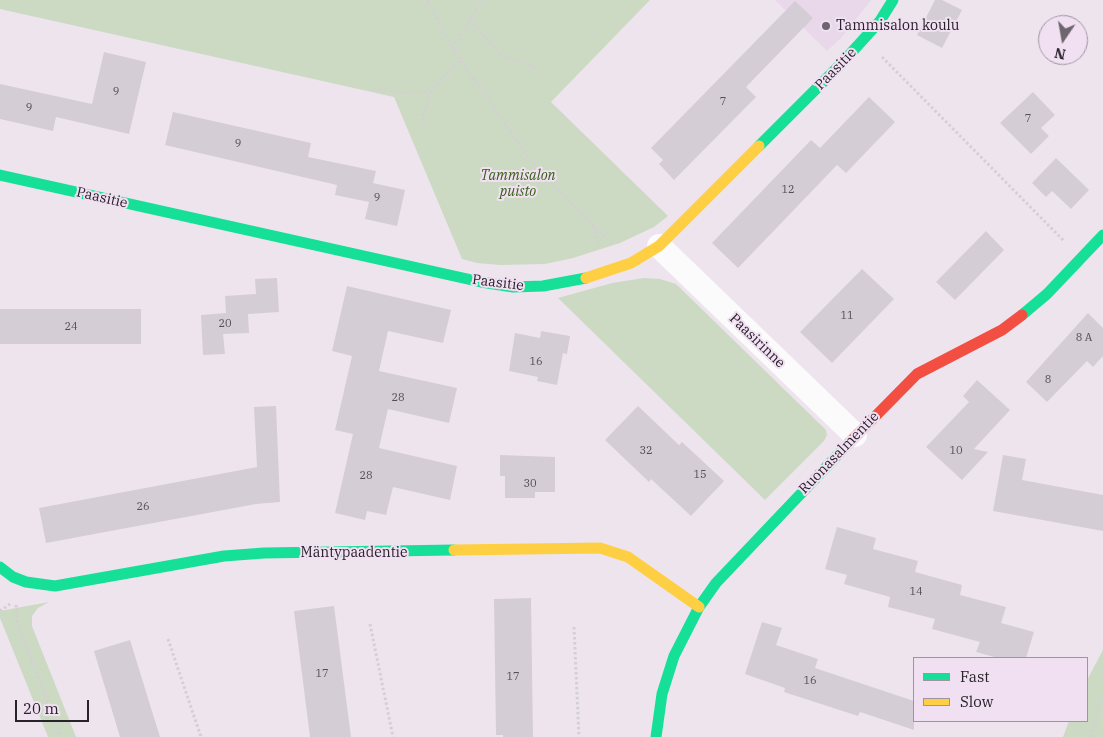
<!DOCTYPE html>
<html>
<head>
<meta charset="utf-8">
<style>
	body { margin:0 }
	#map { position:relative; width:1103px; height:737px; overflow:hidden; background:#eee4ee; font-family:"IBM Plex Serif",serif }
	canvas { display:block }
	.legend { position:absolute; left:913px; top:657px; width:175px; height:65px; box-sizing:border-box; background:#f1e0f2; border:1px solid #a194a2; margin:0; padding:6px 9px; list-style:none; font-size:15px; color:#282229 }
	.legend li { display:flex; align-items:center; gap:10px; height:25px }
	.legend b { width:25px; border:1px solid #a194a2 }
	.north { position:absolute; left:1038px; top:15px; width:50px; height:50px; box-sizing:border-box; background:#f1e0f2; border:1px solid #a194a2; border-radius:50%; rotate:192deg; font-size:14px; font-weight:700; line-height:20px; text-align:center; color:#282229 }
	.north::after { content:''; display:block; margin:auto; width:18px; height:22px; background:#6d666e; clip-path:polygon(50% 0,100% 100%,50% 72%,0 100%) }
	.scale { position:absolute; left:15px; top:700px; width:74px; height:22px; box-sizing:border-box; border:2px solid #282229; border-top:0; padding-left:6px; font-size:15px; line-height:18px; white-space:nowrap; color:#282229; -webkit-text-stroke:4px #f1e0f2; paint-order:stroke }
</style>
</head>
<body>
<div id="map">
<canvas width="1103" height="737"></canvas>
<ul class="legend">
<li><b style="height:6px;background:#16e098"></b>Fast</li>
<li><b style="height:6px;background:#ffcf43"></b>Slow</li>
</ul>
<div class="north">N</div>
<div class="scale">20 m</div>
</div>
<script>
const ctx = document.querySelector('canvas').getContext('2d');
ctx.lineJoin = 'round';
function fill(path, color) {
  ctx.fillStyle = color;
  ctx.fill(path, 'evenodd');
}
function poly(rows) {
  const path = new Path2D();
  for (const r of rows) {
    path.moveTo(r[0], r[1]);
    for (let i = 2; i < r.length; i += 2) path.lineTo(r[i], r[i + 1]);
  }
  return path;
}
function trace(path, color, width, dash) {
  ctx.strokeStyle = color;
  ctx.lineWidth = width;
  ctx.lineCap = dash ? 'butt' : 'round';
  ctx.setLineDash(dash || []);
  ctx.stroke(path);
}
function write(font, color, halo, rows, align = 'center') {
  ctx.font = font + ' "IBM Plex Serif",serif';
  ctx.lineWidth = 4;
  ctx.setLineDash([]);
  ctx.textBaseline = 'middle';
  ctx.strokeStyle = halo;
  ctx.fillStyle = color;
  for (const [text, x, y, turn = 0] of rows) {
    ctx.save();
    ctx.translate(x, y);
    ctx.rotate((+turn || 0) * Math.PI / 180);
    ctx.textAlign = isNaN(turn) ? turn : align;
    if (halo) ctx.strokeText(text, 0, 0);
    ctx.fillText(text, 0, 0);
    ctx.restore();
  }
}
const built = poly([
	[775,0,871,0,842,37,827,51]
]);
const green = poly([
	[0,0,650,0,551,102,668,216,654,227,620,243,573,258,545,264,500,265,477,263,462,259,394,97,0,9],
	[644,278,660,279,676,284,826,430,827,435,824,441,765,500,558,298,612,283],
	[49,602,38,608,32,616,32,626,76,737,48,737,0,618,0,611],
	[1103,650,1103,737,1063,737,1069,721,1087,721,1087,680]
]);
const building = poly([
	[935,0,942,0,962,10,942,48,917,35],
	[795,1,813,18,746,87,756,97,674,180,659,164,663,160,651,148],
	[104,52,146,62,129,134,56,117,53,131,0,119,0,84,92,104],
	[1033,92,1055,115,1041,128,1049,136,1031,154,1000,123],
	[869,97,895,122,846,173,837,165,738,268,712,243,811,140,820,148],
	[173,112,311,143,308,157,376,171,373,183,405,190,397,226,365,219,369,202,335,195,337,185,165,145],
	[1056,158,1089,190,1071,209,1052,191,1046,197,1032,183],
	[986,231,1004,250,955,300,936,282],
	[862,269,894,299,832,363,800,332],
	[277,278,279,312,248,314,249,333,223,334,225,354,203,355,201,315,226,313,225,296,256,294,255,279],
	[347,286,451,310,443,343,388,331,379,371,457,388,449,423,388,409,379,448,457,466,450,500,393,487,386,515,367,511,365,520,335,513,353,434,335,430,352,356,332,351],
	[0,309,141,309,141,344,0,344],
	[1088,313,1103,328,1103,356,1093,367,1087,361,1047,402,1026,382],
	[541,331,570,336,567,354,563,353,557,385,537,381,538,377,509,371,515,333,540,338],
	[977,380,1010,410,974,449,988,452,962,480,926,447,969,402,963,396],
	[276,406,280,502,256,504,46,543,39,508,257,467,254,407],
	[638,406,679,445,682,442,724,481,691,516,651,479,649,482,605,440],
	[500,455,555,457,555,492,535,492,535,498,505,498,505,476,500,476],
	[1003,455,1026,459,1022,480,1103,495,1103,531,993,511],
	[837,527,876,538,873,549,918,561,915,572,962,585,960,595,1006,607,1001,623,1034,632,1026,658,998,658,976,652,980,642,932,629,935,619,888,607,890,597,844,584,847,575,825,569],
	[531,598,533,737,503,737,503,735,496,735,494,599],
	[334,606,351,737,310,737,294,611],
	[762,622,782,628,776,645,818,659,815,668,914,701,914,730,860,712,858,716,784,692,785,688,745,674],
	[130,640,160,737,120,737,94,651]
]);
const path = poly([
	[427,0,453,49,528,157,593,226,613,242],
	[470,20,501,55,536,68],
	[453,49,482,0],
	[882,57,1064,241],
	[374,89,403,93,430,92],
	[422,121,430,92,460,60],
	[593,226,600,246],
	[16,605,17,622,61,737],
	[0,611,10,604],
	[370,624,393,737],
	[574,627,579,737],
	[168,639,201,737],
	[1090,737,1103,699]
]);
const street = poly([
	[659,246,855,435]
]);
const fast = poly([
	[759,146,841,64,880,21,893,0],
	[0,175,481,282,513,287,543,286,586,278],
	[1022,315,1047,294,1103,235],
	[0,567,13,577,26,582,55,586,224,556,264,553,454,550],
	[656,737,662,694,674,656,699,607,716,583,850,442]
]);
const slow = poly([
	[586,278,631,263,659,246,759,146],
	[454,550,600,548,628,557,699,607]
]);
const jam = poly([
	[850,442,917,374,1002,330,1022,315]
]);
const markers = [
	[826,26,5,"#6d666e"]
];
const numberNames = [
	["9",116,92],
	["7",723,102],
	["9",29,108],
	["7",1028,119],
	["9",238,144],
	["12",788,190],
	["9",377,198],
	["11",847,316],
	["20",225,324],
	["24",71,327],
	["8 A",1084,338],
	["16",536,362],
	["8",1048,380],
	["28",398,398],
	["32",646,451],
	["10",956,451],
	["15",700,475],
	["28",366,476],
	["30",530,484],
	["26",143,507],
	["14",916,592],
	["17",322,674],
	["17",513,677],
	["16",810,681]
];
const poiNames = [
	["Tammisalon koulu",836,26]
];
const streetNames = [
	["Paasitie",836,69,-46],
	["Paasitie",102,198,13],
	["Paasitie",498,283,7],
	["Paasirinne",757,341,44],
	["Ruonasalmentie",839,453,-46],
	["Mäntypaadentie",354,553]
];
const parkNames = [
	["Tammisalon",518,176],
	["puisto",518,192]
];
fill(built, '#e8d8e9');
fill(green, '#ccdac3');
fill(building, '#d5cdd5');
trace(path, '#d3d0d3', 3, [2.5, 2.5]);
trace(street, '#fcfbfc', 24);
trace(fast, '#16e098', 11);
trace(slow, '#ffcf43', 11);
trace(jam, '#f24e42', 11);
for (const [x, y, r, color] of markers) {
  const dot = new Path2D();
  dot.arc(x, y, r, 0, 2 * Math.PI);
  ctx.fillStyle = color;
  ctx.fill(dot);
  trace(dot, '#f1e0f2', 2);
}
write('11px', '#534d54', null, numberNames);
write('14px', '#282229', '#f1e0f2', poiNames, 'left');
write('14px', '#282229', '#f1e0f2', streetNames);
write('italic 14px', '#336014', '#f1e0f2', parkNames);
</script>
</body>
</html>
